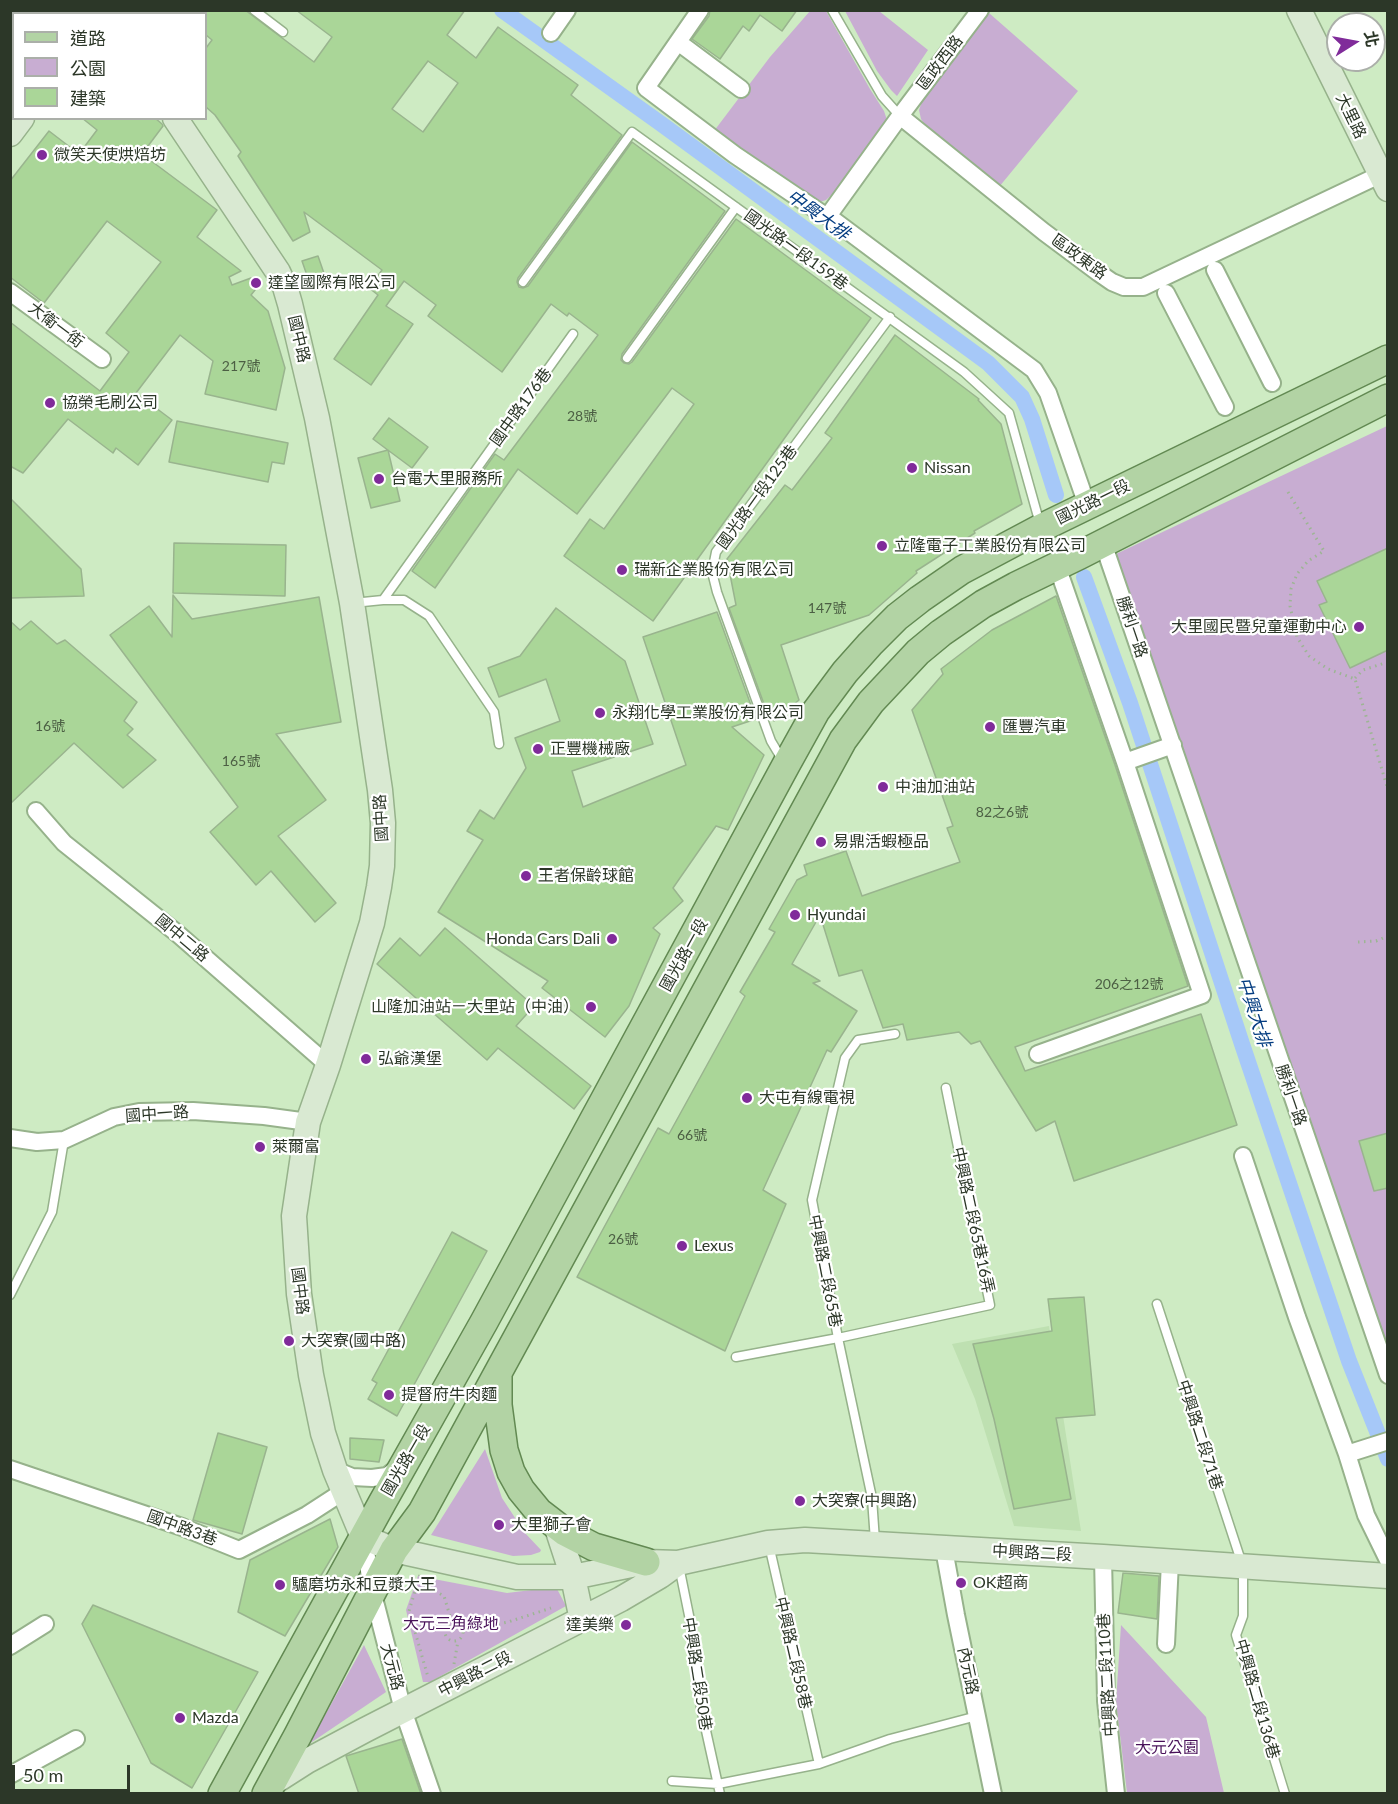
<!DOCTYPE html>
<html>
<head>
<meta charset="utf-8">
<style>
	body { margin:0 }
	#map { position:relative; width:1398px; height:1804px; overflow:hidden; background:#ceebc3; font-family:Lato,"Noto Sans TC",sans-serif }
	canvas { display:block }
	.frame { position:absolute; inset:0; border:12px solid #2c3728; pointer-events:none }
	.legend { position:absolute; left:12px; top:12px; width:195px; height:108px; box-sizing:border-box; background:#fff; border:2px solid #abafa9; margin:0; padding:8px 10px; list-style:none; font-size:18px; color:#2c3728 }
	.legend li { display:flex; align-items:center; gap:12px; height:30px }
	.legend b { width:30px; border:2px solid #abafa9 }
	.north { position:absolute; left:1326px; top:12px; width:60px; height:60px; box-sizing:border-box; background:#fff; border:2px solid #abafa9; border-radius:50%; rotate:79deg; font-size:16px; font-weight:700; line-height:24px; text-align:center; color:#2c3728 }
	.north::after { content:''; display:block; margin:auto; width:21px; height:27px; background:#802b9a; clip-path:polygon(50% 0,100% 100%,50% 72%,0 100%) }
	.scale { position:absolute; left:12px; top:1765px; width:118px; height:27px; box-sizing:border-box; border:3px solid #2c3728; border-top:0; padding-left:8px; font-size:18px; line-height:21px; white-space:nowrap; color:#2c3728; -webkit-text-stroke:4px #fff; paint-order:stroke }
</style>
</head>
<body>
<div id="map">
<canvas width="1398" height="1804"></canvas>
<div class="frame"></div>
<ul class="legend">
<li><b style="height:8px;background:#b2d3a4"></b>道路</li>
<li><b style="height:16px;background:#c8add2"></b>公園</li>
<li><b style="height:16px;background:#aad698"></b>建築</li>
</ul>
<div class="north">北</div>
<div class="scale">50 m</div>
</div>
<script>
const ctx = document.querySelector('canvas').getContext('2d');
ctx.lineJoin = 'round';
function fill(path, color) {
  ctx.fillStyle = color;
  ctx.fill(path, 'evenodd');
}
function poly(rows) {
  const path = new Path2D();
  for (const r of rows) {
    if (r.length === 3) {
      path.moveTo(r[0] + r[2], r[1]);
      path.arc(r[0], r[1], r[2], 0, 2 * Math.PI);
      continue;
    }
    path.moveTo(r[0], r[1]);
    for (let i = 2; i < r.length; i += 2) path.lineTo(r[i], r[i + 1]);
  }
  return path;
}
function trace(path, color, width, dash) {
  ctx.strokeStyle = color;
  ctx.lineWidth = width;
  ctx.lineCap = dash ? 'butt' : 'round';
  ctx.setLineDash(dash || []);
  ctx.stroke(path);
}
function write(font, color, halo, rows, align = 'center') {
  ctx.font = font + ' Lato,"Noto Sans TC",sans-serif';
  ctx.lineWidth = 4.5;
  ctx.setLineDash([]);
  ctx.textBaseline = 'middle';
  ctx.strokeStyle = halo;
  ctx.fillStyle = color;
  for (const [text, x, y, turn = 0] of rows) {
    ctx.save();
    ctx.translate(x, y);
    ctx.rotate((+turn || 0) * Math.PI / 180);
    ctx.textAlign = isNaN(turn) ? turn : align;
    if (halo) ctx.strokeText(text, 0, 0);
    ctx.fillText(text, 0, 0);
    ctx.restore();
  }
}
const built = poly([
	[1049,1326,1081,1531,1014,1526,975,1399,952,1344]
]);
const green = poly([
	[810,11,826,11,870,89,884,111,887,120,839,188,826,200,817,203,714,131,770,57],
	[845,11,879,11,928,50,897,96,891,90,877,71],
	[989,13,1078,91,999,187,926,126,921,119,919,110,922,101],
	[1387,426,1387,1349,1116,554],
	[485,1449,502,1498,525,1533,541,1550,540,1552,531,1555,513,1556,431,1535],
	[418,1576,507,1593,556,1587,566,1606,430,1682,423,1682,406,1610],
	[1121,1625,1206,1717,1224,1793,1127,1793,1116,1702],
	[364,1645,386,1692,309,1744]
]);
const canal = poly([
	[502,10,660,123,988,363,1022,397,1032,419,1056,495],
	[1084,577,1130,703,1242,1044,1349,1361,1388,1459]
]);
const building = poly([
	[206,10,245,10,314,62,332,37,296,10,465,10,447,35,476,58,498,27,578,85,571,95,622,135,518,278,517,282,519,287,523,288,528,286,632,142,725,211,622,354,621,360,624,363,629,364,632,362,736,219,871,318,653,621,564,556,590,519,604,529,694,404,672,388,577,514,518,469,435,588,412,571,495,454,504,460,598,335,569,313,567,316,551,304,502,372,428,316,436,305,404,281,386,306,413,324,371,385,334,359,378,295,369,288,382,270,304,212,310,232,293,241,238,156,241,152,215,115,206,107,206,48,212,40,206,35,206,10],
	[428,61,458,83,423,132,392,109,428,61],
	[710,10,797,10,782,31,760,15,749,31,743,26,720,59,692,39,709,16,710,10],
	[82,118,155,118,162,124,163,126,142,154,217,210,197,237,241,271,229,277,232,285,251,278,259,285,251,295,268,311,285,368,276,410,205,394,213,361,180,335,136,393,172,420,138,465,116,448,113,453,68,419,23,473,10,466,10,322,100,391,129,352,106,333,161,262,107,221,44,303,10,277,10,181,49,131,79,154,97,130,82,118],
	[318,256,327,282,311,287,302,261,318,256],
	[895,335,979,399,978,400,1001,424,1022,504,974,531,975,533,916,571,917,573,869,615,781,645,799,700,774,721,771,714,768,715,729,608,736,605,727,559,785,485,792,490,832,438,825,433,895,335],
	[389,418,428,447,412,468,373,439,389,418],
	[177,421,288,443,284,464,272,462,268,482,169,462,177,421],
	[388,450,400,501,371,508,358,458,388,450],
	[10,498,81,569,84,596,10,598,10,498],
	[174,543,286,545,285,596,173,593,174,543],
	[1388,548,1388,650,1350,668,1319,605,1327,602,1317,581,1388,548],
	[173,595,192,619,319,597,341,722,276,734,326,800,278,836,336,903,315,922,271,871,256,885,210,832,238,807,110,635,149,606,172,637,173,595],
	[1056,596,1115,765,1188,986,1015,1047,1025,1071,1201,1014,1237,1125,1074,1181,1055,1121,1036,1131,980,1041,971,1044,959,1032,907,1040,903,1024,883,1028,862,970,839,976,820,915,792,964,820,981,813,983,857,1011,831,1052,827,1050,763,1190,786,1204,725,1351,577,1277,658,1128,669,1134,745,996,740,992,775,932,769,929,797,880,807,875,804,865,846,851,862,896,960,862,947,828,953,826,912,710,943,674,941,669,992,630,1056,596],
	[556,608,625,661,653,744,572,771,583,807,686,765,643,637,717,612,756,719,732,727,764,755,728,830,716,826,673,888,683,901,653,928,660,934,629,1006,605,1037,542,988,548,981,438,912,483,840,467,831,480,810,494,819,526,768,515,738,560,721,546,679,499,697,488,668,520,656,556,608],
	[10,621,20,630,31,621,57,644,65,640,137,702,124,721,133,729,127,735,156,760,123,788,74,743,10,804,10,621],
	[445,928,534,1006,516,1026,591,1086,574,1109,498,1048,487,1060,377,964,400,938,420,956,445,928],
	[1388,1133,1388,1188,1374,1191,1359,1141,1388,1133],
	[452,1232,487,1251,397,1416,368,1399,377,1383,372,1380,452,1232],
	[1084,1297,1095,1415,1056,1418,1071,1499,1014,1509,994,1419,973,1344,1052,1331,1048,1299,1084,1297],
	[218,1433,267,1447,242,1534,193,1520,218,1433],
	[350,1438,384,1440,379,1462,350,1459,350,1438],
	[330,1519,338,1547,285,1636,238,1612,250,1560,330,1519],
	[1123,1573,1159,1576,1157,1619,1118,1613,1123,1573],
	[93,1605,258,1672,192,1788,151,1763,82,1624,93,1605],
	[402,1739,421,1794,359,1794,346,1756,402,1739]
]);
const path = poly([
	[1288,492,1324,551,1308,561,1297,574,1291,589,1290,606,1297,637,1309,656,1328,669,1355,679,1388,790],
	[1355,678,1363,670,1388,662],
	[1358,942,1376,941,1388,936],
	[420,1575,409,1611,428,1677],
	[419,1582,444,1596,452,1623],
	[454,1632,9],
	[463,1631,508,1622,551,1608],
	[454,1664,458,1641]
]);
const lane = poly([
	[254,10,283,32],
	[832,10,882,96,900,116],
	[523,282,632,132,964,372,1009,413,1040,524],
	[627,358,736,207],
	[383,600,404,600,429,616,494,712,499,744],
	[353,603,383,600,573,334],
	[783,761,771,741,717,592,712,572,716,552,890,317],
	[10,1295,52,1212,64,1140],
	[1157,1304,1243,1567,1243,1616,1236,1635,1285,1794],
	[736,1357,838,1338,990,1305,946,1088],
	[875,1541,872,1498,838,1338,812,1200,845,1058,858,1040,895,1034],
	[769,1545,819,1764],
	[679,1566,695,1645,701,1708,720,1794],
	[672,1781,718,1784,819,1764,890,1739,977,1716]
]);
const street = poly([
	[700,10,646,88,735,155,821,213,828,216,1034,370,1048,393,1087,505],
	[551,33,567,10],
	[678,42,741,89],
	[900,116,1044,232,1099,273,1112,282,1124,287,1143,287,1371,179,1379,172,1387,168],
	[828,216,900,116,980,10],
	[1215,270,1272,383],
	[10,292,102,359],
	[1166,293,1225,407],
	[1103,543,1388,1375],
	[1125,762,1173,745],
	[36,811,64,843,178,934,328,1065],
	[1038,1054,1202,995,1125,762,1057,566],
	[10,1138,37,1142,64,1140,114,1117,139,1112,193,1111,264,1116,308,1122],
	[1243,1156,1297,1317,1347,1454,1366,1515,1388,1560],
	[1347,1454,1388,1441],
	[10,1469,182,1527,239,1550,307,1515,344,1491],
	[335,1470,352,1477,372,1478,387,1476,400,1466],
	[364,1538,372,1590,403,1710,432,1794],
	[944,1549,956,1615,993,1794],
	[1103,1557,1106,1701,1116,1794],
	[1166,1644,1170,1562],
	[10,1646,45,1624],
	[10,1775,76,1739]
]);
const secondary = poly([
	[1299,10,1388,189],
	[97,14,100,10],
	[175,118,278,272,285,287,290,304,317,418,352,603,380,790,383,823,382,866,379,887,372,923,328,1065,308,1122,294,1216,299,1294,311,1375,323,1433,335,1470,363,1537,394,1550,517,1577,573,1577,646,1562,678,1563,768,1543,805,1540,1103,1557,1388,1576],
	[10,134,22,118],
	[556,1525,573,1577,582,1620],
	[271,1784,307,1761,365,1730,621,1599,660,1576,678,1563]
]);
const primary = poly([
	[498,1374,498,1405,504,1450,511,1472,521,1490,539,1512,565,1532,594,1547,646,1562],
	[222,1794,382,1503,484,1322,786,765,816,711,845,672,870,644,897,617,920,599,962,570,1041,528,1388,359],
	[266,1794,298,1735,394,1550,422,1512,843,740,871,702,918,652,941,633,983,604,1016,586,1080,555,1388,398]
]);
const markers = [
	[42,155,6,"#802b9a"],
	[256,283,6,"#802b9a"],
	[50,403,6,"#802b9a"],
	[912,468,6,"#802b9a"],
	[379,479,6,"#802b9a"],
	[882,546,6,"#802b9a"],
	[622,570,6,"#802b9a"],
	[1359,627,6,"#802b9a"],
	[600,713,6,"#802b9a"],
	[990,727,6,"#802b9a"],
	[538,749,6,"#802b9a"],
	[883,787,6,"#802b9a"],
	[821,842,6,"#802b9a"],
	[526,876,6,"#802b9a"],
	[795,915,6,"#802b9a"],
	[612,939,6,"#802b9a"],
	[591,1007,6,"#802b9a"],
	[366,1059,6,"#802b9a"],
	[747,1098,6,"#802b9a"],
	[260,1147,6,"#802b9a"],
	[682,1246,6,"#802b9a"],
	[289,1341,6,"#802b9a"],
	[389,1395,6,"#802b9a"],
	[800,1501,6,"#802b9a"],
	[499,1525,6,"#802b9a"],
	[961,1583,6,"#802b9a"],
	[280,1585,6,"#802b9a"],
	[626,1625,6,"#802b9a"],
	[180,1718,6,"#802b9a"]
];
const numberNames = [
	["217號",241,366],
	["28號",582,416],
	["147號",827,608],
	["16號",50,726],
	["165號",241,761],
	["82之6號",1002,812],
	["206之12號",1129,984],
	["66號",692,1135],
	["26號",623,1239]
];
const streetNames = [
	["區政西路",940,63,-53],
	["大里路",1351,116,64],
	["國光路一段159巷",796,250,36],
	["區政東路",1079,257,36],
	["大衛一街",56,325,37],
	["國中路",299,339,77],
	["國中路176巷",521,407,-54],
	["國光路一段125巷",757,497,-54],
	["國光路一段",1093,502,-26],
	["勝利一路",1132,627,71],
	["國中路",381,818,-93],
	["國中二路",182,938,40],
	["國光路一段",684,955,-61],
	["勝利一路",1291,1095,71],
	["國中一路",157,1114,-4],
	["中興路二段65巷16弄",973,1220,78],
	["中興路二段65巷",825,1271,79],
	["國中路",300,1291,83],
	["中興路二段71巷",1200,1435,72],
	["國光路一段",406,1460,-60],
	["國中路3巷",182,1528,20],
	["中興路二段",1032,1553,3],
	["中興路二段58巷",793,1653,77],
	["大元路",392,1667,75],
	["內元路",968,1671,78],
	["中興路二段",475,1674,-27],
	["中興路二段50巷",697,1674,81],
	["中興路二段110巷",1107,1675,-93],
	["中興路二段136巷",1257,1699,74]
];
const poiNames = [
	["微笑天使烘焙坊",54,155],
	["達望國際有限公司",268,283],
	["協榮毛刷公司",62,403],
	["Nissan",924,468],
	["台電大里服務所",391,479],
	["立隆電子工業股份有限公司",894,546],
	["瑞新企業股份有限公司",634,570],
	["大里國民暨兒童運動中心",1347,627,"right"],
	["永翔化學工業股份有限公司",612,713],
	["匯豐汽車",1002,727],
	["正豐機械廠",550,749],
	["中油加油站",895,787],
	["易鼎活蝦極品",833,842],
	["王者保齡球館",538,876],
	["Hyundai",807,915],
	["Honda Cars Dali",600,939,"right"],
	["山隆加油站－大里站（中油）",579,1007,"right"],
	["弘爺漢堡",378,1059],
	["大屯有線電視",759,1098],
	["萊爾富",272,1147],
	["Lexus",694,1246],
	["大突寮(國中路)",301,1341],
	["提督府牛肉麵",401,1395],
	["大突寮(中興路)",812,1501],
	["大里獅子會",511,1525],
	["OK超商",973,1583],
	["驢磨坊永和豆漿大王",292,1585],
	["達美樂",614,1625,"right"],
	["Mazda",192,1718]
];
const parkNames = [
	["大元三角綠地",451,1624],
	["大元公園",1167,1748]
];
const waterNames = [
	["中興大排",818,215,36],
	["中興大排",1254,1012,72]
];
fill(built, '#bee0b1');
fill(green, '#c8add2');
trace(canal, '#a6c8f8', 16);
fill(building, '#aad698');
trace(building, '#99b48e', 1.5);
trace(lane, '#96b28b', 11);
trace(street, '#96b28b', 20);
trace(secondary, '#96b28b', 27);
trace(primary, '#628952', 30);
trace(path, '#9db594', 3, [1.5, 4.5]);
trace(lane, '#fff', 8);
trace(street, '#fff', 16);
trace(secondary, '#d9e9d2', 24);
trace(primary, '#b2d3a4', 27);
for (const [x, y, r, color] of markers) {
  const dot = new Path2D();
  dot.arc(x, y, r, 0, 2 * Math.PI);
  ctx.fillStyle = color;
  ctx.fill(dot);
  trace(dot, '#fff', 2);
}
write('14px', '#4c5f44', null, numberNames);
write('16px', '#2c3728', '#fff', streetNames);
write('16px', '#2c3728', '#fff', poiNames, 'left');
write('16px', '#481159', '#fff', parkNames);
write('italic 18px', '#053d81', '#fff', waterNames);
</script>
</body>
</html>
